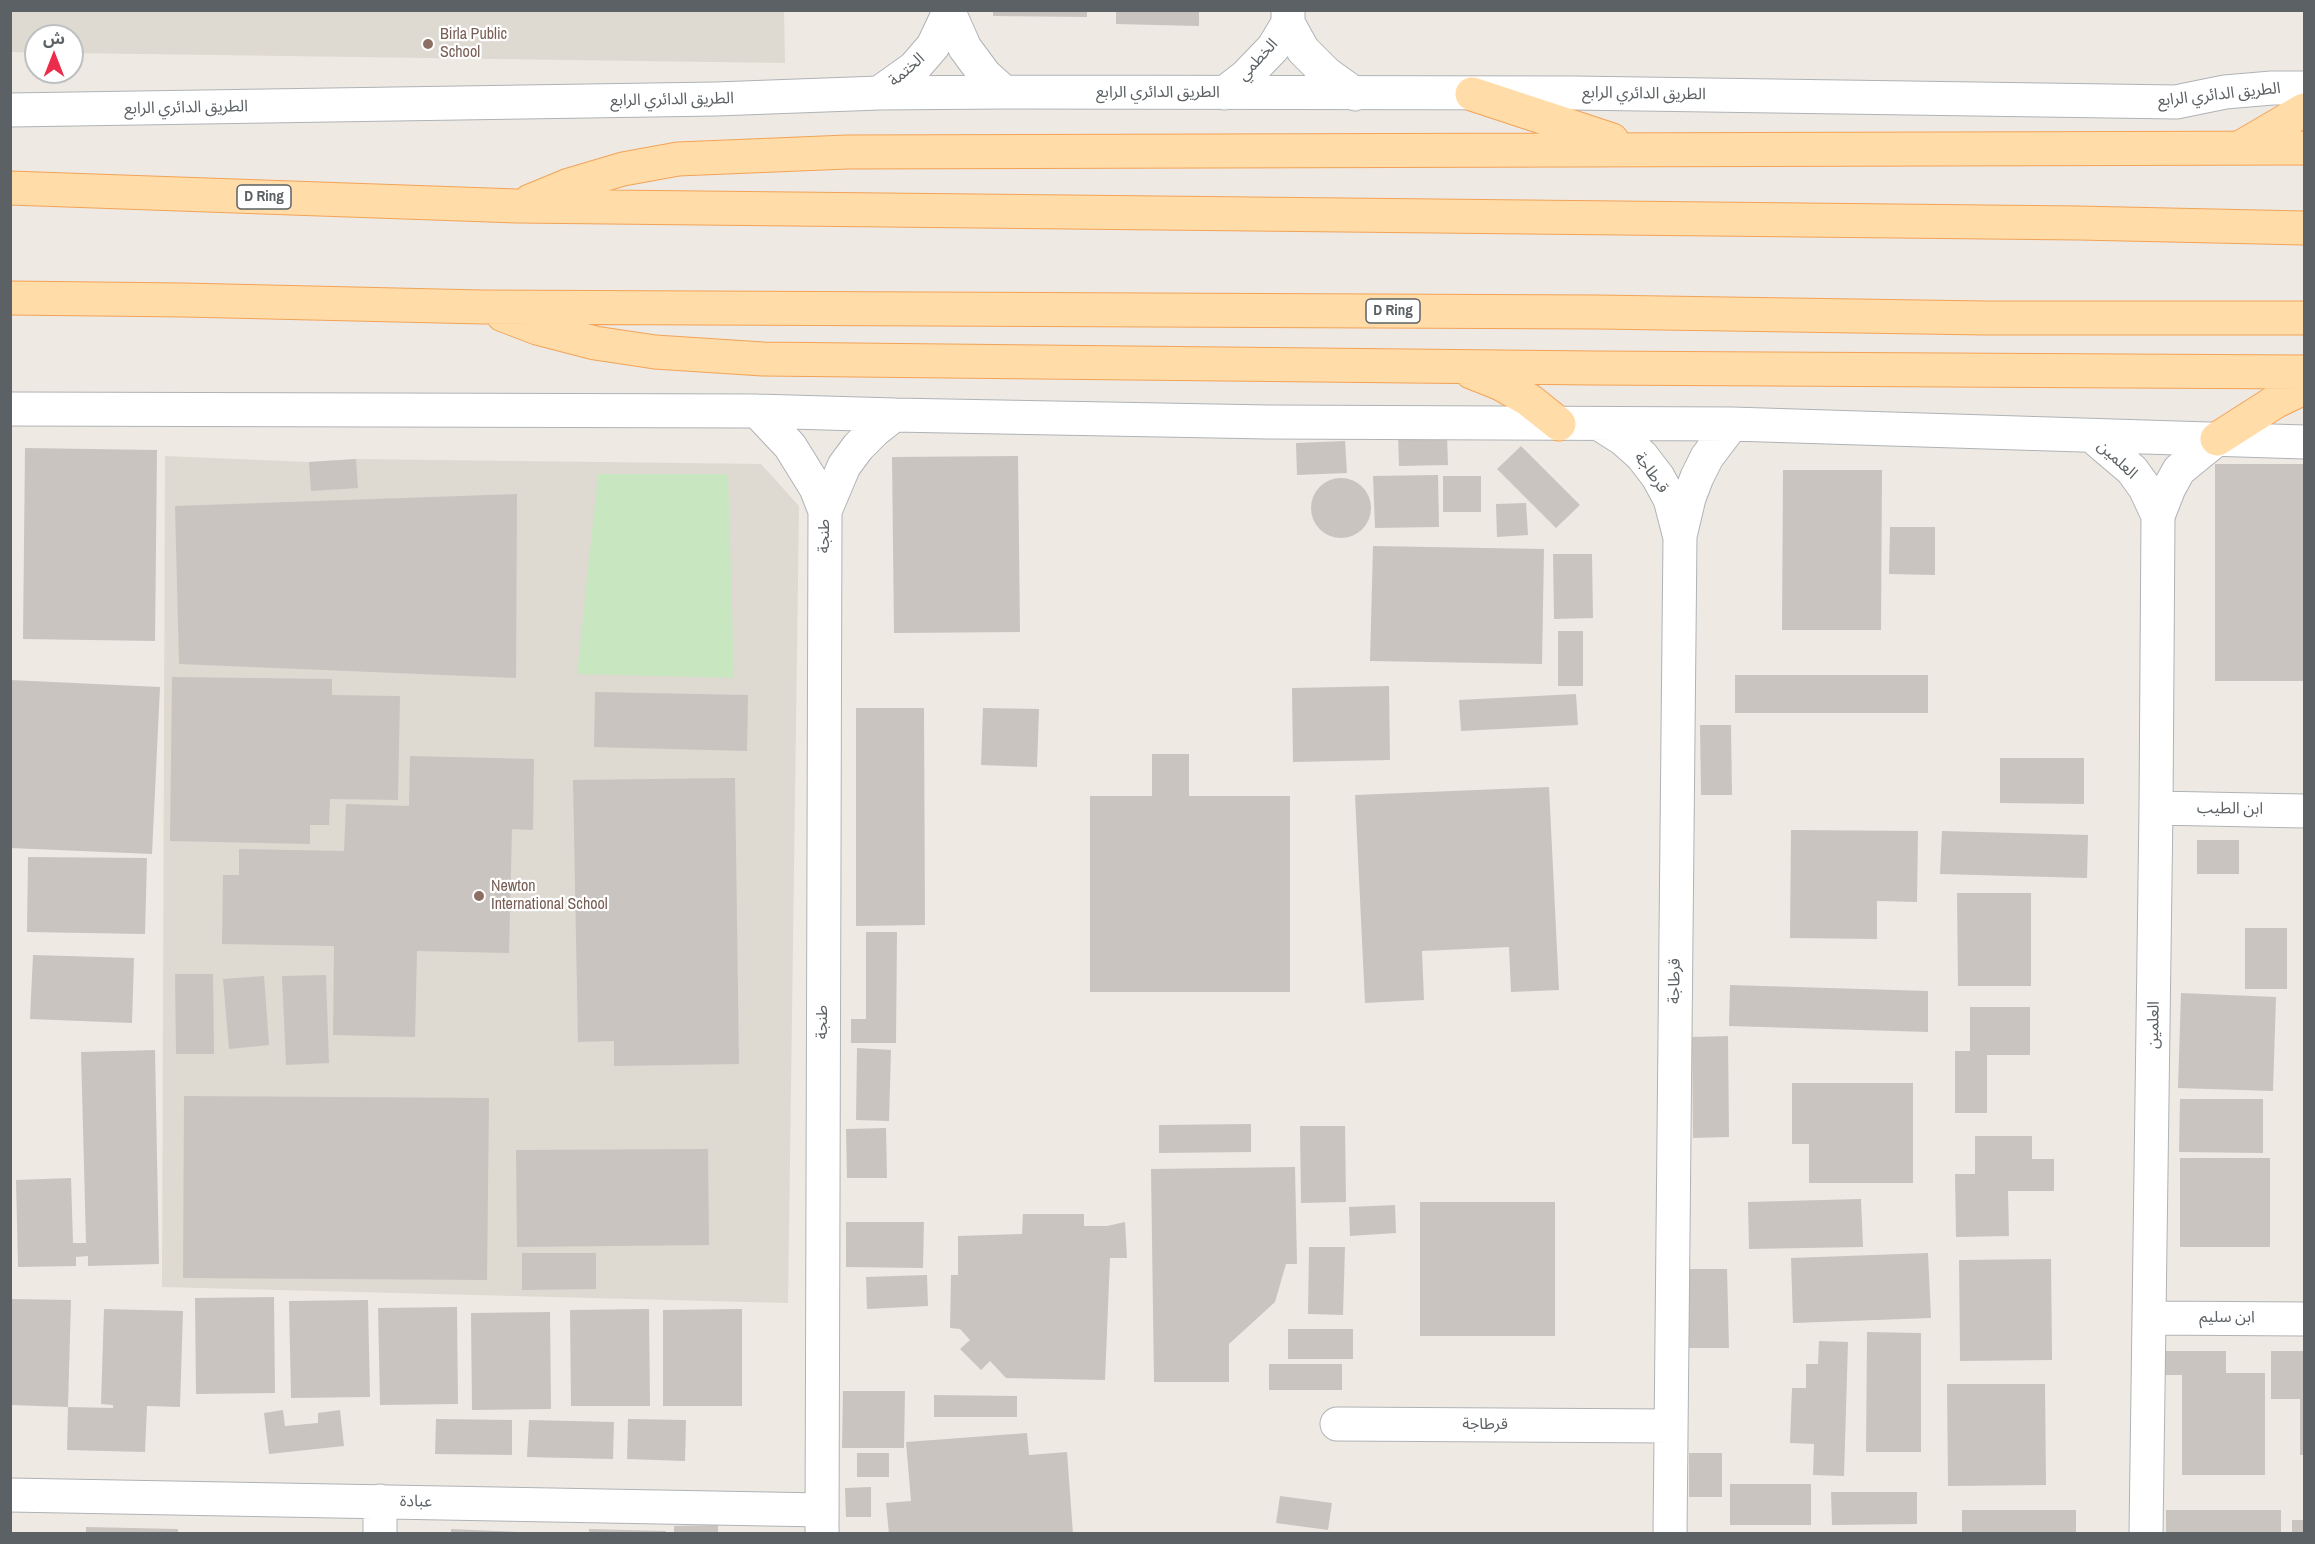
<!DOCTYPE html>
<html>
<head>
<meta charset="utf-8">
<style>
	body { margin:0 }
	#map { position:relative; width:2315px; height:1544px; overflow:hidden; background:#eee9e3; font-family:"Archivo Narrow","Noto Sans Arabic",sans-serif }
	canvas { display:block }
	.frame { position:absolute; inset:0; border:12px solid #5b6164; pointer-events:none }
	.north { position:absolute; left:24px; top:24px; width:60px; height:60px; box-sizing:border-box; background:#fff; border:2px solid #bdc0c1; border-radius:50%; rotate:0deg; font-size:16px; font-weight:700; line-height:24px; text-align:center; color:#5b6164 }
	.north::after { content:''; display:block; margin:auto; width:21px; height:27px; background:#eb2c4a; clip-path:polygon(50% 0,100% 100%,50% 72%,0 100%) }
</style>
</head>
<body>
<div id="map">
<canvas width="2315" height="1544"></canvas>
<div class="frame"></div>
<div class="north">ش</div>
</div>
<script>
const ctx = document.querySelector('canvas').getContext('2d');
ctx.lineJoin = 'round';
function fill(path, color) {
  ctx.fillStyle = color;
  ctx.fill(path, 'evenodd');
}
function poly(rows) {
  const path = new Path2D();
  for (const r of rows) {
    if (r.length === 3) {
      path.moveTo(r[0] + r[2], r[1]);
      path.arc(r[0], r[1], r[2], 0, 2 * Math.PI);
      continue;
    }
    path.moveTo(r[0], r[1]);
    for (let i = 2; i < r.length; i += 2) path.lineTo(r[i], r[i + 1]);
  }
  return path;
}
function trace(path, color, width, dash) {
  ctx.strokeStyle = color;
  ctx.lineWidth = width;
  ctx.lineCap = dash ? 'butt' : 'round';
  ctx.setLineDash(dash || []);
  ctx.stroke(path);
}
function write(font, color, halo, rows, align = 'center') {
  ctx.font = font + ' "Archivo Narrow","Noto Sans Arabic",sans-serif';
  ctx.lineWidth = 4.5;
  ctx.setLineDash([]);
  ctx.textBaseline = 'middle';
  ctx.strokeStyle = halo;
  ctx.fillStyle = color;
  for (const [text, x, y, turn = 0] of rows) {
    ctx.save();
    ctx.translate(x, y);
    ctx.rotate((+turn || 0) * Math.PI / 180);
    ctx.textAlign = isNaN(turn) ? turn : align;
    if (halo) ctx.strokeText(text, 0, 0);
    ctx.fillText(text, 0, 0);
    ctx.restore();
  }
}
const education = poly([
	[11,10,784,11,785,63,72,53,72,36,36,36,36,53,11,52],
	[165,456,309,462,356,459,761,464,799,506,788,1303,162,1287]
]);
const green = poly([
	[598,474,728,474,734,678,577,674]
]);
const building = poly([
	[993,10,1087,10,1087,17,993,16],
	[1116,10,1199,10,1199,26,1116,24],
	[1398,435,1447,435,1448,465,1399,466],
	[1345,441,1347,473,1297,475,1296,443],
	[1521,446,1580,505,1556,528,1497,469],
	[25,448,157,450,155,641,23,639],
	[1018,456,1020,632,894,633,892,457],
	[356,459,358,488,311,491,309,462],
	[2215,464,2304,464,2304,681,2215,681],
	[1783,470,1882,470,1881,630,1782,630],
	[1438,475,1439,527,1375,528,1373,476],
	[1443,476,1481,476,1481,512,1443,512],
	[1341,508,30],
	[517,494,516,678,179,664,175,506],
	[1526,503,1528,535,1497,537,1496,504],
	[1890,527,1935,527,1935,575,1889,574],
	[1373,546,1544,549,1542,664,1370,661],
	[1553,554,1592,554,1593,618,1554,619],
	[1558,631,1583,631,1583,686,1558,686],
	[1735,675,1928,675,1928,713,1735,713],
	[172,677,332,679,332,695,400,696,398,800,330,799,329,825,310,825,310,844,170,841],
	[10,680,160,687,152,854,10,848],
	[1389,686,1390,760,1293,762,1292,688],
	[595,692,748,695,747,751,594,747],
	[1576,694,1578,725,1461,731,1459,700],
	[856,708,924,708,925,925,856,926],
	[983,708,1039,709,1037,767,981,765],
	[1700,725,1731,725,1732,795,1701,795],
	[1152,754,1189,754,1189,796,1290,796,1290,992,1090,992,1090,796,1152,796],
	[410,756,534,759,533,830,512,829,509,953,417,951,415,1037,333,1035,334,946,222,944,223,875,239,875,239,849,344,851,346,804,409,806],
	[2000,758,2084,758,2084,804,2000,803],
	[735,778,739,1064,614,1066,614,1041,578,1042,573,780],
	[1549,787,1559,990,1511,992,1509,947,1422,951,1424,1000,1365,1003,1355,795],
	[1791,830,1918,831,1917,902,1877,901,1877,939,1790,938],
	[1942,831,2088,835,2087,878,1940,874],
	[2197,840,2239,840,2239,874,2197,874],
	[28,857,147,858,145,934,27,932],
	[1957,893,2031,893,2031,986,1958,986],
	[2245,928,2287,928,2287,989,2245,989],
	[866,932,897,932,896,1043,851,1043,851,1019,866,1019],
	[33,955,134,958,132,1023,30,1019],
	[175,974,213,974,214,1054,176,1054],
	[326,975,329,1063,286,1065,282,976],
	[264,976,269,1045,229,1049,223,979],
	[1730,985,1928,991,1928,1032,1729,1026],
	[2181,993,2276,997,2273,1091,2178,1088],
	[1970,1007,2030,1007,2030,1055,1987,1055,1987,1113,1955,1113,1955,1051,1970,1051],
	[1728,1036,1729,1137,1693,1138,1692,1037],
	[857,1048,891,1050,889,1121,856,1120],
	[155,1050,159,1264,88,1266,88,1256,76,1257,76,1266,18,1267,16,1180,71,1178,73,1243,86,1243,81,1052],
	[1792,1083,1913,1083,1913,1183,1809,1183,1809,1144,1792,1144],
	[184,1096,489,1098,487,1280,183,1278],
	[2180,1099,2263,1099,2263,1153,2179,1152],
	[1251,1124,1251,1152,1159,1153,1159,1125],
	[1300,1126,1345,1126,1346,1202,1301,1203],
	[886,1128,887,1178,847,1178,846,1129],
	[1975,1136,2032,1136,2032,1159,2054,1159,2054,1191,2008,1191,2009,1236,1956,1237,1955,1174,1975,1174],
	[708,1149,709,1245,517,1247,516,1150],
	[2180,1158,2270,1158,2270,1247,2180,1247],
	[1295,1167,1297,1264,1286,1264,1275,1302,1229,1344,1229,1382,1154,1382,1151,1169],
	[1861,1199,1863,1247,1749,1249,1748,1202],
	[1420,1202,1555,1202,1555,1336,1420,1336],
	[1395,1205,1396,1233,1350,1236,1349,1207],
	[1023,1214,1084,1214,1084,1226,1107,1226,1125,1222,1127,1258,1110,1258,1105,1380,1006,1378,990,1361,981,1370,960,1349,970,1340,960,1329,950,1328,951,1275,958,1275,958,1236,1022,1234],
	[846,1222,924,1222,923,1268,846,1267],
	[1309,1247,1345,1247,1343,1315,1308,1314],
	[522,1253,596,1253,596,1289,522,1290],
	[1928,1253,1931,1318,1793,1323,1791,1258],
	[2051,1259,2052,1360,1960,1361,1959,1260],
	[1687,1269,1727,1269,1729,1348,1689,1348],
	[927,1275,928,1306,867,1309,866,1277],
	[274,1297,275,1393,196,1394,195,1298],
	[10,1299,71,1300,68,1407,10,1405],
	[368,1300,370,1397,291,1398,289,1301],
	[457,1307,458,1404,380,1405,378,1308],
	[104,1309,183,1311,180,1407,147,1406,145,1452,67,1450,68,1407,113,1408,113,1405,101,1404],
	[649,1309,650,1406,571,1406,570,1310],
	[742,1309,742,1406,663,1406,663,1310],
	[550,1312,551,1409,472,1410,471,1313],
	[1288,1329,1353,1329,1353,1359,1288,1359],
	[1867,1332,1921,1333,1921,1452,1866,1452],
	[1819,1341,1848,1342,1844,1476,1813,1475,1814,1444,1790,1443,1792,1388,1806,1388,1806,1364,1818,1364],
	[2161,1351,2226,1351,2226,1373,2265,1373,2265,1475,2182,1475,2182,1375,2161,1375],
	[2271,1351,2304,1351,2304,1455,2300,1455,2300,1399,2271,1399],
	[1269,1364,1342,1364,1342,1390,1269,1390],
	[1947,1384,2045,1384,2046,1485,1948,1486],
	[843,1391,905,1391,904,1448,842,1448],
	[934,1395,1017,1396,1017,1417,934,1417],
	[283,1410,285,1426,318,1423,318,1413,340,1410,344,1446,269,1454,264,1413],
	[436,1419,512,1420,512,1455,435,1454],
	[628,1419,686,1420,685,1461,627,1459],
	[529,1420,614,1422,613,1459,527,1457],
	[1027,1433,1029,1455,1067,1452,1073,1534,889,1534,886,1503,911,1501,906,1442],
	[857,1453,889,1453,889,1477,857,1477],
	[1689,1453,1722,1453,1722,1497,1689,1497],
	[1730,1484,1811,1484,1811,1525,1730,1525],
	[871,1487,871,1517,846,1517,845,1488],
	[1831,1492,1917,1492,1917,1524,1832,1525],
	[1280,1496,1332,1503,1328,1530,1276,1523],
	[1962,1510,2076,1510,2076,1532,1962,1534],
	[2166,1510,2281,1510,2281,1534,2166,1534],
	[2292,1520,2304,1520,2304,1534,2292,1534],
	[718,1525,718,1534,674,1534,674,1526],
	[86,1527,178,1529,178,1534,86,1534],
	[451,1529,518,1532,518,1534,451,1534],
	[589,1529,666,1531,666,1534,589,1534]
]);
const street = poly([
	[1288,10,1288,23,1303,50,1327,74,1355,94],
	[879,93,914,68,933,46,949,12,965,48,985,75,1004,92],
	[1224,93,1246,76,1273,48,1288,23],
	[10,110,716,99,879,93,1004,92,1574,93,2176,102,2225,92,2272,88,2304,88],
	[10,409,757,411,894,415,1268,422,1732,424,2304,442],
	[757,411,790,446,816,488,825,511],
	[1601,425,1623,439,1642,456,1658,477,1670,499,1679,534],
	[2092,436,2132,470,2145,488,2158,516],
	[2156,808,2304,811],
	[2150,1318,2304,1319],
	[1337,1424,1670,1426],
	[10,1495,822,1510],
	[380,1534,380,1501],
	[822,1534,825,511,844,466,858,447,875,430,894,415],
	[1670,1534,1680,536,1689,498,1697,477,1707,457,1732,424],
	[2146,1534,2156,808,2158,516,2169,488,2179,470,2217,439]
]);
const primary = poly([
	[1472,94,1612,140],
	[2241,147,2304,110],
	[10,188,517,206,2079,223,2304,228],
	[530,201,569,185,623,169,678,159,847,152,2304,148],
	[10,298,184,300,482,307,1598,312,1985,318,2304,318],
	[503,315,537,328,595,343,655,352,763,359,1593,368,2304,372],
	[1471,372,1501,384,1529,400,1559,424],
	[2217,439,2275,402,2304,388]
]);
const markers = [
	[428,44,6,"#8d6e63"],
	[479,896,6,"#8d6e63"]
];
const shields = [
	[264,197,54],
	[1393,311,54]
];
const shieldNames = [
	["D Ring",264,197],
	["D Ring",1393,311]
];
const educationNames = [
	["Birla Public",440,35],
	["School",440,53],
	["Newton",491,887],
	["International School",491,905]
];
const streetNames = [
	["الخطمي",1258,60,-47],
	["الختمة",907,70,-41],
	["الطريق الدائري الرابع",1158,93],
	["الطريق الدائري الرابع",1644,94,1],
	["الطريق الدائري الرابع",2219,95,-6],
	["الطريق الدائري الرابع",672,100,-1],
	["الطريق الدائري الرابع",186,108,-1],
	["العلمين",2117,460,43],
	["قرطاجة",1651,473,54],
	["طنجة",825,536,-90],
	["ابن الطيب",2230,809,1],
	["قرطاجة",1675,981,-89],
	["طنجة",823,1022,-90],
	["العلمين",2154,1025,-89],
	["ابن سليم",2227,1318],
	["قرطاجة",1485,1425],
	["عبادة",416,1502,1]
];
fill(education, '#ded9d1');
fill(green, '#c8e6bf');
fill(building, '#c9c4c0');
trace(street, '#afb3b6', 35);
trace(primary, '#f3a357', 35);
trace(street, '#fff', 33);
trace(primary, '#ffdca8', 33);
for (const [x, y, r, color] of markers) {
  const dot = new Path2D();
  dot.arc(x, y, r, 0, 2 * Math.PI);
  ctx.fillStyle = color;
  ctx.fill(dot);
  trace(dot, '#fff', 2);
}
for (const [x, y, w] of shields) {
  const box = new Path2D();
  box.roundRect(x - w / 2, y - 12, w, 24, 4.5);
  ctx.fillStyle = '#fff';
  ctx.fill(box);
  trace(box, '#5b6164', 1.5);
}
write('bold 15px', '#5b6164', null, shieldNames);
write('16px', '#785e54', '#fff', educationNames, 'left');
write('16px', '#5b6164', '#fff', streetNames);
</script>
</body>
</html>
